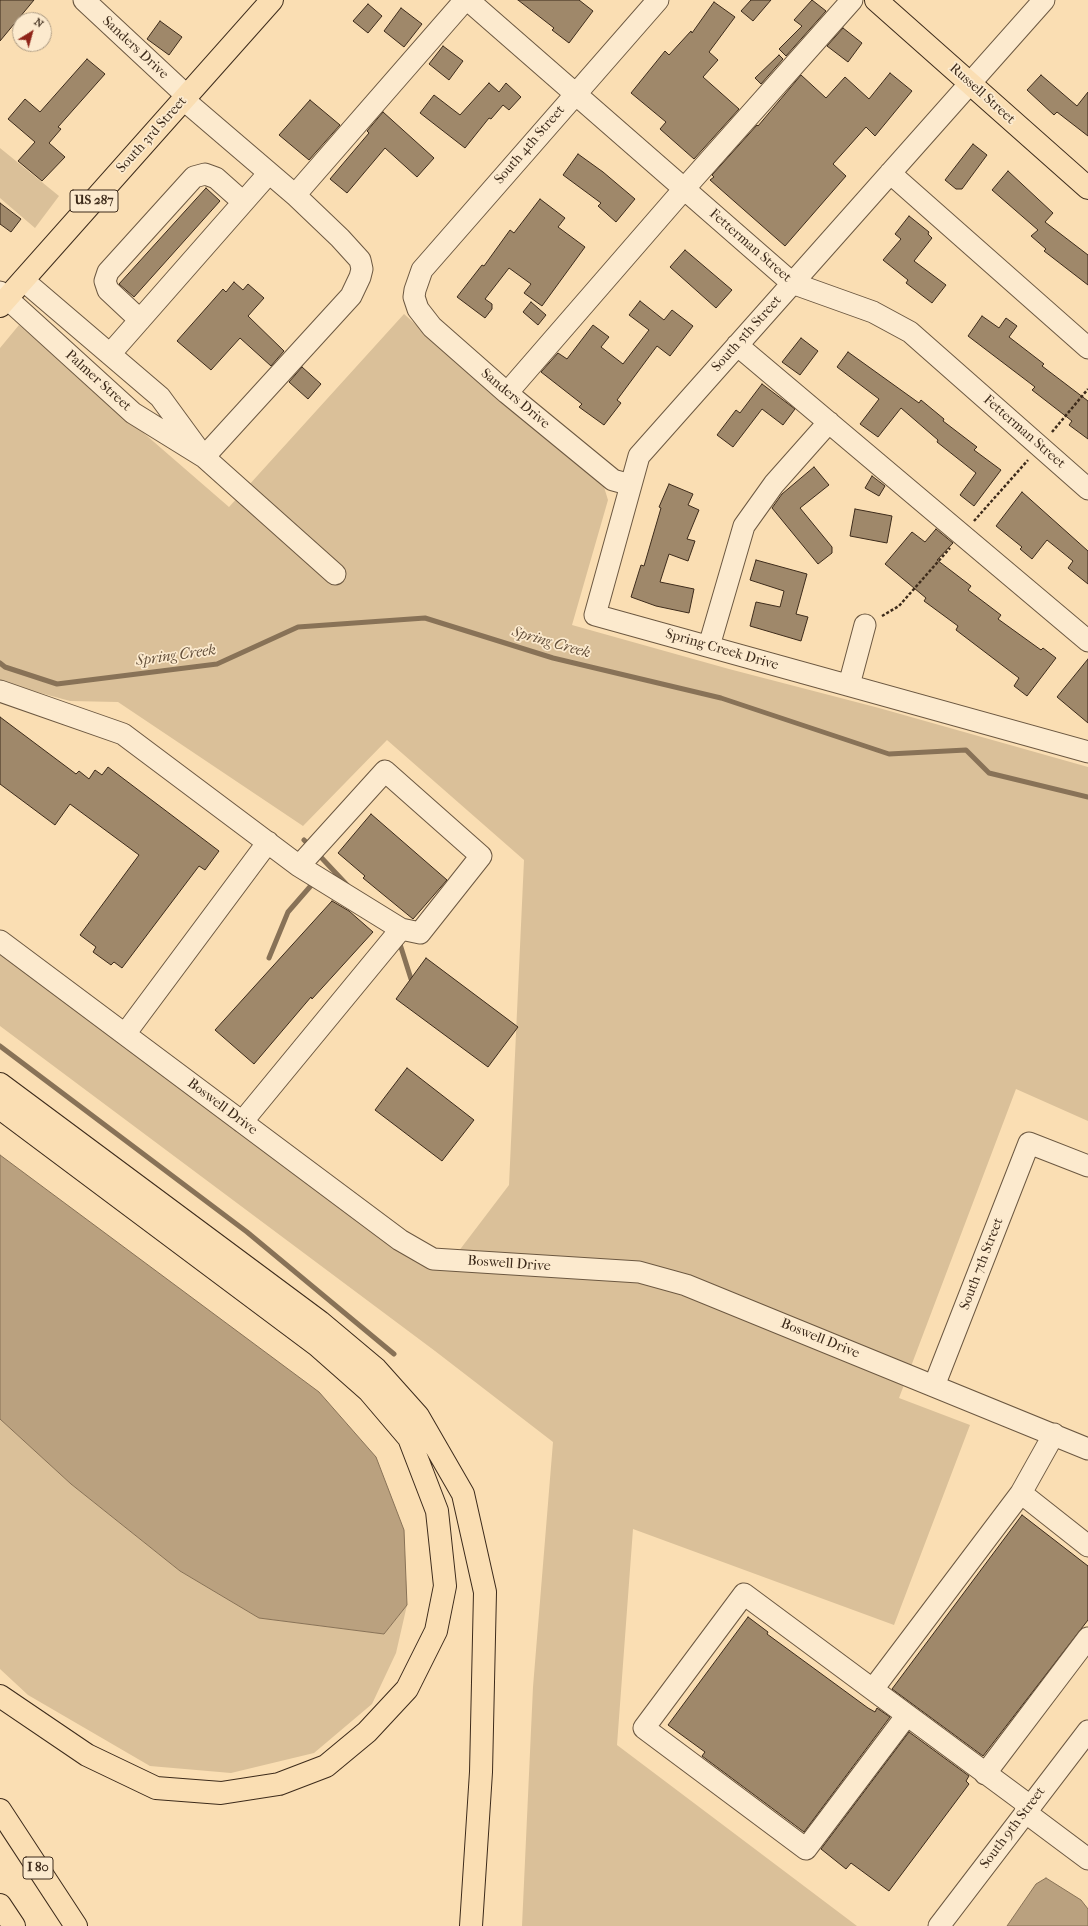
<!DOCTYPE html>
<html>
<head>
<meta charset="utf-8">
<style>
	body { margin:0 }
	#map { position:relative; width:1088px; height:1926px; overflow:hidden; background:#fadeb3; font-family:"IM FELL French Canon",serif }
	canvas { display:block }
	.north { position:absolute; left:12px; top:12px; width:40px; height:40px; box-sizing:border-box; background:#fceace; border:1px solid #b09e86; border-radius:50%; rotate:37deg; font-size:11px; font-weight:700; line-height:16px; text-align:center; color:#3d2b1b }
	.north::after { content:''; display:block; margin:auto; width:14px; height:18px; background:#8f2418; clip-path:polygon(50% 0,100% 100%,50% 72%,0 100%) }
</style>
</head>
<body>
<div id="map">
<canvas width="1088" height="1926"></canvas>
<div class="north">N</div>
</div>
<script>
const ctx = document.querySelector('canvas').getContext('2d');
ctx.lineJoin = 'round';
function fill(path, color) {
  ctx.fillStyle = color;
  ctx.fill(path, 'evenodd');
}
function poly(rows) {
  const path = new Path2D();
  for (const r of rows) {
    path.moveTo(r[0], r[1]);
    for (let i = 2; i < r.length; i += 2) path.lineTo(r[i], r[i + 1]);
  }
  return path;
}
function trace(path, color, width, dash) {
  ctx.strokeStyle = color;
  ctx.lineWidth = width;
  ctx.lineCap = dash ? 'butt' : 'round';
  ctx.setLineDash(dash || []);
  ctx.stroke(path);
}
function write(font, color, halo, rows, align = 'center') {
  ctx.font = font + ' "IM FELL French Canon",serif';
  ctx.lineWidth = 3.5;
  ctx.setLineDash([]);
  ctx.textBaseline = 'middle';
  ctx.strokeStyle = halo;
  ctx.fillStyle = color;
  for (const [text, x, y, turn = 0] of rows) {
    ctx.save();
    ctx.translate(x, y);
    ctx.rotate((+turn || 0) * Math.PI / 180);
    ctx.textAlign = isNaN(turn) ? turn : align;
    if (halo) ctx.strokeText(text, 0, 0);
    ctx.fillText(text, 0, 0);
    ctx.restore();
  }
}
const green = poly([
	[0,148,59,196,35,228,0,198],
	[404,314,508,407,580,464,604,487,608,500,572,625,729,669,879,708,1088,767,1088,1121,1016,1089,899,1398,970,1425,894,1625,633,1529,617,1745,857,1926,522,1926,533,1687,553,1442,435,1351,0,1026,0,941,400,1240,452,1260,509,1185,524,860,387,740,303,826,118,702,70,701,0,682,0,348,19,325,229,507],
	[0,1419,71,1484,180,1571,259,1618,384,1634,407,1605,396,1653,372,1704,314,1753,231,1773,150,1766,28,1695,0,1669]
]);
const water = poly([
	[0,1155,319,1392,376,1457,404,1530,407,1605,384,1634,259,1618,180,1571,71,1484,0,1419,0,1155],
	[1046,1878,1081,1900,1088,1909,1088,1926,1007,1926,1036,1884,1046,1878]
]);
const stream = poly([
	[0,663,5,667,57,684,217,664,298,627,425,618,553,658,721,698,889,754,966,750,989,773,1088,797],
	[304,840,311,847],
	[317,853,348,886],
	[399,941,411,979],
	[269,958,288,912,315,881],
	[0,1046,247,1232,394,1354]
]);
const building = poly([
	[0,0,34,0,0,41,0,0],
	[518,0,579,0,593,11,569,43,552,30,554,28,518,0],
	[751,0,771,0,753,21,741,11,751,0],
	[812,0,826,11,786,56,779,49,802,26,794,20,812,0],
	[714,2,735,17,709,52,718,60,703,77,739,109,694,159,660,129,666,122,631,93,665,51,669,55,691,31,692,33,714,2],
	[368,4,382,16,368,33,353,21,368,4],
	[401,8,422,24,404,47,384,31,401,8],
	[160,21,182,37,169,55,147,39,160,21],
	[843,28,862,43,848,62,827,46,843,28],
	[443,46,463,61,449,80,429,64,443,46],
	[779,55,783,59,761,84,755,78,779,55],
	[87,59,105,74,58,127,61,129,49,143,65,157,42,181,18,161,35,142,8,119,25,99,40,112,87,59],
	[890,73,912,91,875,136,866,127,833,164,846,176,785,246,710,180,714,177,712,175,757,125,758,126,801,75,826,98,845,77,869,99,890,73],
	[1041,75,1077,106,1088,92,1088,136,1057,112,1054,115,1027,90,1041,75],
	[489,83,499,92,506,83,521,97,509,110,503,105,491,119,489,118,465,148,420,113,434,95,460,115,489,83],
	[310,100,340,125,309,160,279,135,310,100],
	[383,112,434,158,417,177,385,148,347,193,330,179,369,133,367,131,383,112],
	[973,144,987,155,962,189,956,189,945,180,973,144],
	[578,154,603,172,635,199,616,222,598,206,601,203,563,175,578,154],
	[1008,171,1053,213,1045,222,1088,255,1088,285,1044,251,1046,249,1031,236,1038,230,992,190,1008,171],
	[206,188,220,201,134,297,119,284,206,188],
	[540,199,565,218,558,227,585,247,542,306,524,293,531,284,509,268,485,299,492,304,492,309,485,318,457,297,482,265,484,266,510,230,514,233,540,199],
	[0,203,21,219,11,232,0,224,0,203],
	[909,216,929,232,928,234,932,238,914,261,946,285,932,303,906,283,908,280,883,260,901,239,895,234,909,216],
	[685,250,732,290,716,308,670,267,685,250],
	[234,282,243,290,248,284,264,298,248,316,284,351,271,366,240,338,211,370,177,341,223,289,226,292,234,282],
	[640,301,664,320,672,310,693,326,670,356,657,346,617,400,621,403,604,425,579,407,582,404,541,372,558,353,567,359,593,325,609,337,601,347,623,364,649,330,629,315,640,301],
	[531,302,546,315,538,325,523,312,531,302],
	[982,316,999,328,1006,318,1017,326,1009,337,1044,364,1042,366,1088,401,1088,439,1069,425,1072,421,1032,390,1035,387,968,336,982,316],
	[801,338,818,351,800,375,782,362,801,338],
	[848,352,919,403,921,400,944,419,943,421,977,447,974,450,1001,470,974,506,960,495,976,473,937,442,938,440,901,408,878,437,860,424,879,399,837,367,848,352],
	[302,367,321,384,308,399,289,382,302,367],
	[762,384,795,409,783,425,762,409,733,447,717,435,736,410,740,413,762,384],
	[814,467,829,485,800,508,832,547,832,553,818,564,772,508,782,494,814,467],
	[872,476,885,486,879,496,865,488,872,476],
	[669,484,693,494,688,505,699,510,687,539,695,541,688,561,669,554,660,582,694,589,689,613,656,606,631,597,641,565,644,566,661,508,659,507,669,484],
	[1022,492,1088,551,1088,584,1068,568,1073,561,1047,540,1032,559,1020,549,1022,547,996,526,1022,492],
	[855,509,892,516,887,543,850,536,855,509],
	[936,529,953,543,937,560,971,586,968,590,1001,615,998,619,1041,650,1043,648,1056,658,1027,696,1014,686,1019,678,956,630,958,626,924,601,926,598,885,564,912,532,925,542,936,529],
	[756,560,807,574,796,614,808,617,801,641,750,626,756,602,780,607,784,591,750,580,756,560],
	[1088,659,1088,723,1057,697,1088,659],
	[0,717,76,774,79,771,89,779,95,770,102,775,108,767,219,851,205,870,199,866,122,968,114,962,111,965,93,952,96,947,80,935,139,855,70,804,55,825,0,784,0,717],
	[371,814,447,880,413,919,363,878,365,876,338,853,371,814],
	[332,901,349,911,373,932,312,999,311,997,254,1064,215,1030,332,901],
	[426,958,518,1027,488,1067,396,999,426,958],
	[407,1068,474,1120,442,1161,375,1110,407,1068],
	[1022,1515,1088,1566,1088,1620,983,1756,892,1689,1022,1515],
	[748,1617,768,1632,767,1634,868,1708,875,1712,877,1708,890,1717,804,1832,702,1756,705,1752,668,1725,748,1617],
	[909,1732,969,1776,966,1781,969,1784,889,1891,851,1863,846,1869,821,1849,909,1732]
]);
const path = poly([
	[1052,432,1088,389],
	[974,521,1028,460],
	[882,616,899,606,950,548]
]);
const minor = poly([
	[84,0,187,96],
	[468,0,792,283,873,312,910,332,1088,489],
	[1044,0,639,456,595,615,1088,752],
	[184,100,295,195,340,238,360,260,362,269,360,277,351,296,204,457],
	[890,173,1088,348],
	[295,195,465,0],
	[23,280,160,397,198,449],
	[0,292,133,413,204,457,335,574],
	[140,320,108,290,105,281,108,272,194,177,205,174,216,178,243,202],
	[737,345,1088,641],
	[110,354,269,173],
	[507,393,684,189,852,0],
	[631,485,613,480,507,393,432,327,418,309,414,297,415,290,422,270,658,0],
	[709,646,744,526,774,484,829,422],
	[849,685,865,625],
	[0,691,123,734,299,866,401,929,420,933,481,856,385,771,299,866],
	[0,941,400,1240,433,1259,639,1272,686,1285,1088,1449],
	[125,1034,268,842],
	[242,1122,401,929],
	[934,1386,1029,1143,1088,1166],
	[1054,1434,1021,1493,1088,1546],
	[873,1689,1021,1493],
	[907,1715,806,1849,644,1728,744,1594,907,1715,1030,1806],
	[985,1774,1088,1638],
	[1025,1812,1088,1859],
	[939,1926,1088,1731]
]);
const major = poly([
	[876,0,1088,188],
	[0,306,272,0]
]);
const highway = poly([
	[0,1084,320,1322,376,1369,418,1416,463,1494,485,1592,481,1772,471,1926],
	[0,1108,318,1346,369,1391,409,1438,437,1511,445,1586,436,1631,407,1689,367,1732,326,1766,279,1784,221,1793,156,1788,87,1755,0,1696],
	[0,1810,76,1926],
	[0,1905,14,1926]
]);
const shields = [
	[94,201,48],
	[38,1868,30]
];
const shieldNames = [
	["US 287",94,201],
	["I 80",38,1868]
];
const streetNames = [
	["Sanders Drive",135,48,43],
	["Russell Street",982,94,42],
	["South 3rd Street",152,135,-48],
	["South 4th Street",530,145,-49],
	["Fetterman Street",750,246,41],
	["South 5th Street",747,334,-48],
	["Palmer Street",98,381,42],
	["Sanders Drive",515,399,40],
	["Fetterman Street",1024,432,41],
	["Spring Creek Drive",722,650,16],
	["Boswell Drive",222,1107,37],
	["Boswell Drive",509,1264,4],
	["South 7th Street",982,1264,-69],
	["Boswell Drive",820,1339,22],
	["South 9th Street",1013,1828,-53]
];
const waterNames = [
	["Spring Creek",551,643,16],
	["Spring Creek",176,656,-8]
];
fill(green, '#dac099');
fill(water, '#baa17f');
trace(water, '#887257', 1);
trace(stream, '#887257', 5);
fill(building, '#9f886a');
trace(building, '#3d2b1b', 1);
trace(minor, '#6c5841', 23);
trace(major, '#3d2b1b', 24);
trace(highway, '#3d2b1b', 24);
trace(path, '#3d2b1b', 2.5, [3, 2]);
trace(minor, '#fceace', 21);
trace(major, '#fadeb3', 22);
trace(highway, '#fadeb3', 22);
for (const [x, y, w] of shields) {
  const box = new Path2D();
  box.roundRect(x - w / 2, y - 11, w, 22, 3);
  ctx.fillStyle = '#fceace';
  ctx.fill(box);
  trace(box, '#3d2b1b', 1);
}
write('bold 13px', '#3d2b1b', null, shieldNames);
write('14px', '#3d2b1b', '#fceace', streetNames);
write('italic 15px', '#624e39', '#fceace', waterNames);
</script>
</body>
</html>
